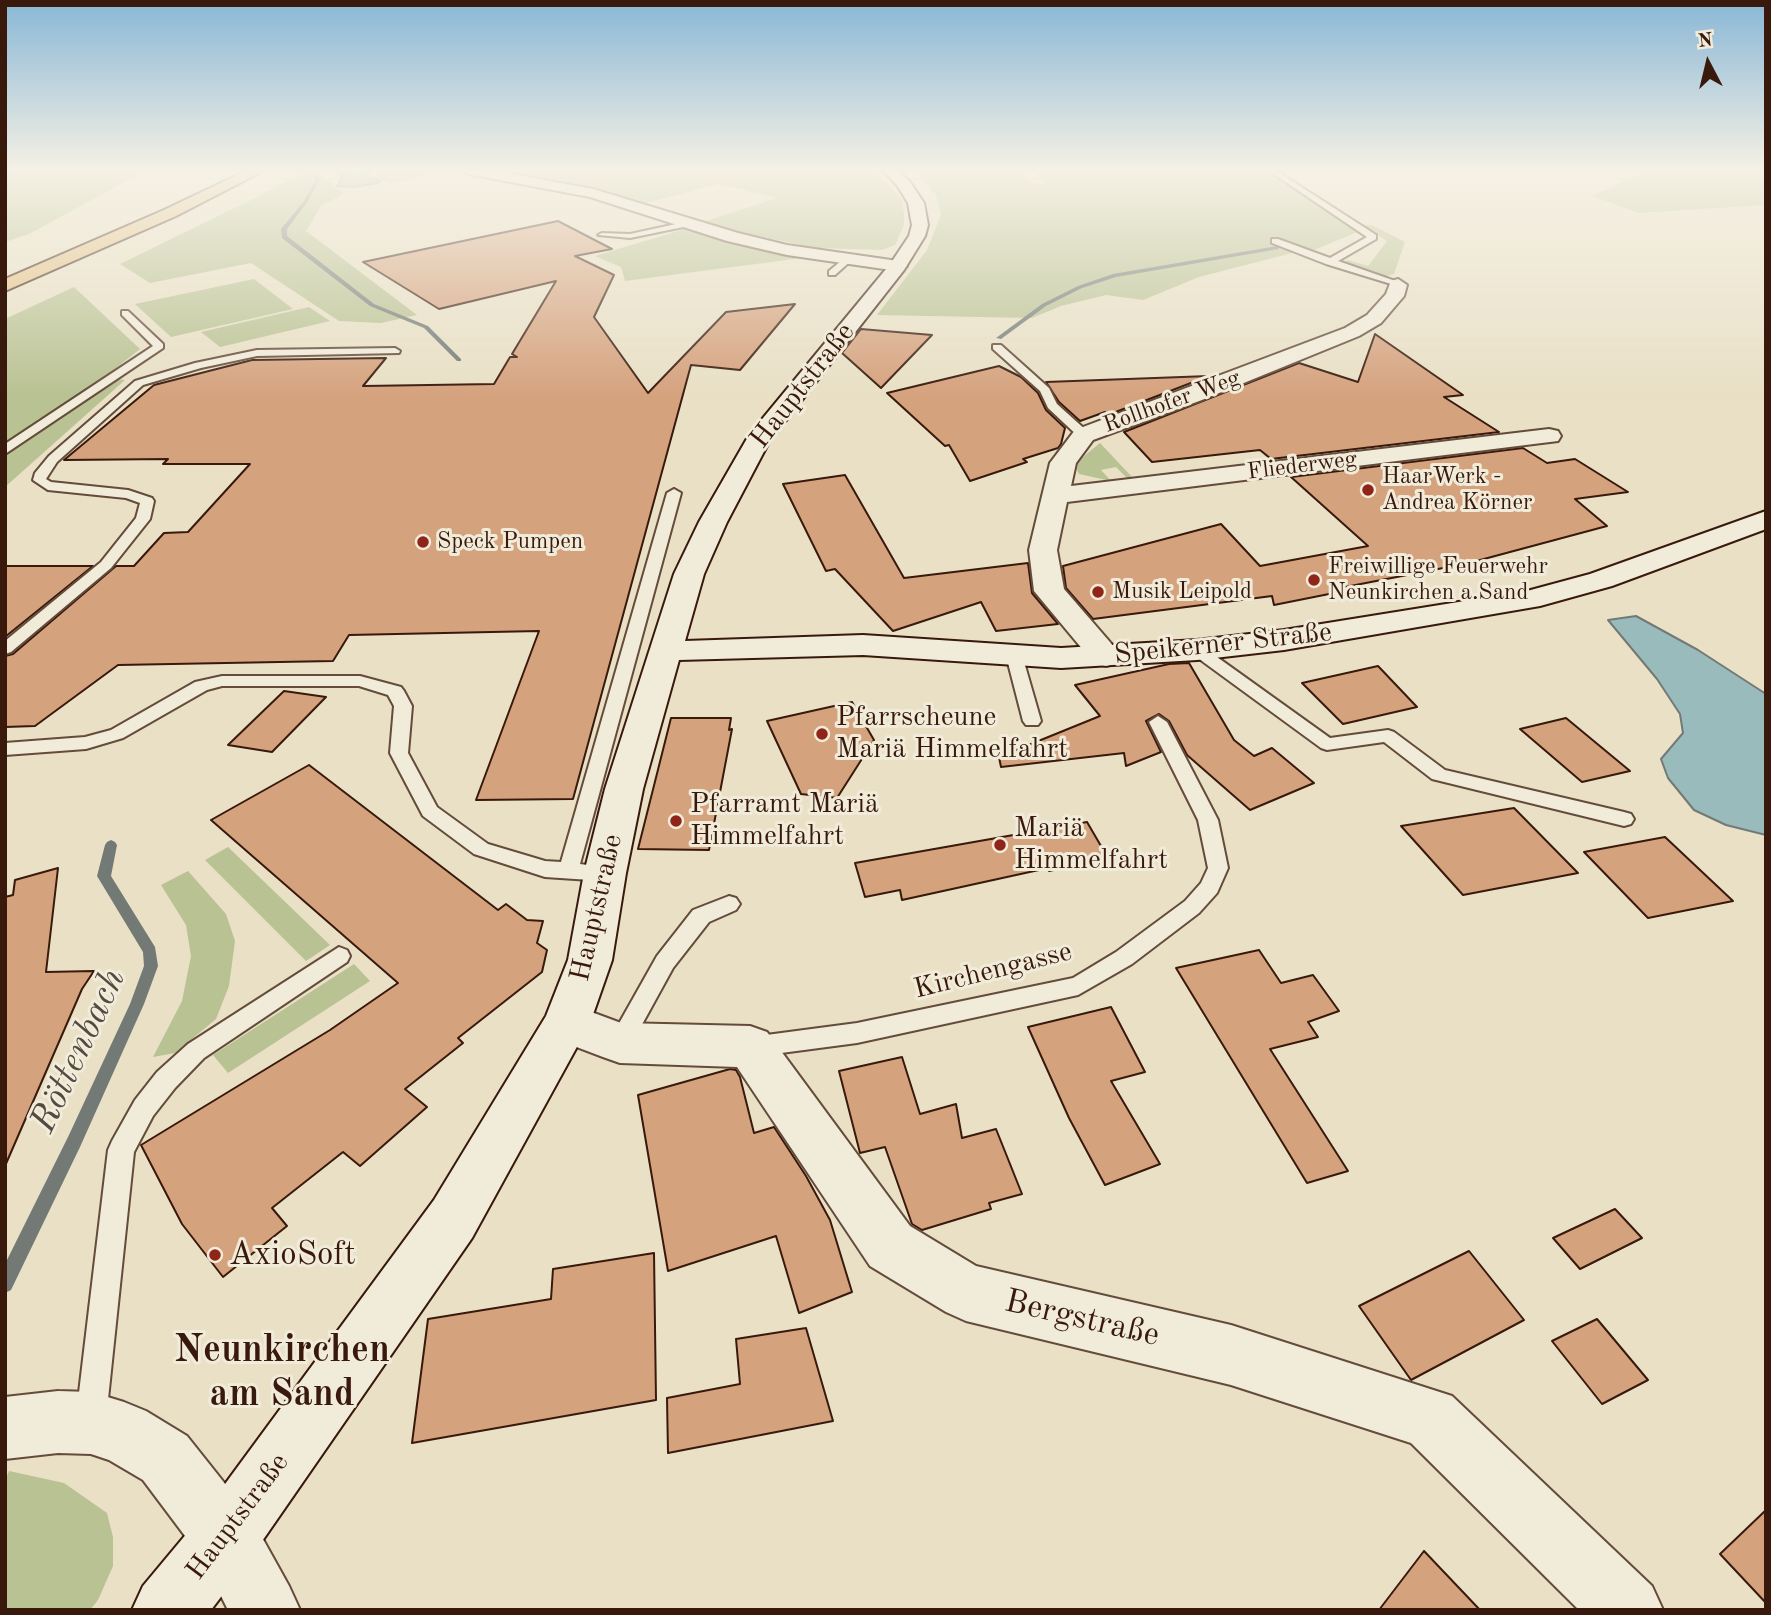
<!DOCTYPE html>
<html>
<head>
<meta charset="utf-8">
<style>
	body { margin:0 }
	#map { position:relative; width:1771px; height:1615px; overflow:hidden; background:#e9e0c6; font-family:"Old Standard TT",serif }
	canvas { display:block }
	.frame { position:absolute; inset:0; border:7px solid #38190c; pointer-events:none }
	.north { position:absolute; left:1673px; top:28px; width:70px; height:70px; -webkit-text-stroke:5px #f1ebda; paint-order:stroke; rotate:353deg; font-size:19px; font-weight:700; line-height:28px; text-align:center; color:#38190c }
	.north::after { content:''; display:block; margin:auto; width:24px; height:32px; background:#38190c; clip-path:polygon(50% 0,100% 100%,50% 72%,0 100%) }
</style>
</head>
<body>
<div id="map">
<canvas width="1771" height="1615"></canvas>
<div class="frame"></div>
<div class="north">N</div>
</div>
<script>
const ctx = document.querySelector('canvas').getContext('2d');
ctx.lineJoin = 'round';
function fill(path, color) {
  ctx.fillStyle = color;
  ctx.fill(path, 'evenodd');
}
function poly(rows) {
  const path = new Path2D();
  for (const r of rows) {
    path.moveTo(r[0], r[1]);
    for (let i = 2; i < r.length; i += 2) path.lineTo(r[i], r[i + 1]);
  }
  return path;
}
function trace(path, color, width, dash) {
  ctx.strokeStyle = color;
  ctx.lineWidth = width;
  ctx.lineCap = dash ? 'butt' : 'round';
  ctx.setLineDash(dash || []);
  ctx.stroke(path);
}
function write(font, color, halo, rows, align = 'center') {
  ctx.font = font + ' "Old Standard TT",serif';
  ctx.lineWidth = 6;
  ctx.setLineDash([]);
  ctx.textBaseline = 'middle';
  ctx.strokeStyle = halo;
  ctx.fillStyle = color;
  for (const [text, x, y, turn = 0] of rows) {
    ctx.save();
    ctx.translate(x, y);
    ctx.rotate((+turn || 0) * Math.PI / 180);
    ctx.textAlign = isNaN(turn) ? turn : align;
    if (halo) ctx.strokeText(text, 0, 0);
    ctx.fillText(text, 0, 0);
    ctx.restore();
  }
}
const green = poly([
	[5,170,147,170,29,234,5,242],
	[306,170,315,170,344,194,321,206,306,231,417,315,381,323,339,321,251,263,150,283,120,264,255,198],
	[369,170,450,170,389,184],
	[486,170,875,170,901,198,904,212,904,225,895,245,882,250,814,248,741,232,706,221,777,198,719,184,646,203,605,192],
	[915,170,1019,170,1034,184,1045,183,1031,170,1265,170,1360,231,1314,250,1283,240,1272,242,1296,252,1199,277,1143,300,1106,295,1061,306,1032,318,877,315,927,250,941,215,936,195],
	[1647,170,1766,170,1766,205,1639,213,1592,196],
	[1362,225,1372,225,1405,242,1394,274,1387,276,1342,263,1348,260,1368,266,1387,241],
	[691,227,788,253,802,258,625,281,621,267,595,256],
	[254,279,293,309,171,337,135,304],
	[74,287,140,349,105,377,125,380,5,487,5,319],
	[309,307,330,321,220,347,201,332],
	[1100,443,1133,478,1128,479,1116,467,1101,470,1111,481,1079,474,1077,470,1078,461],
	[228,847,330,945,306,961,205,860],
	[188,871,226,914,235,941,229,986,216,1019,175,1053,153,1057,182,1001,191,956,186,925,161,885],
	[354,964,370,981,228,1073,213,1055],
	[9,1471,64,1483,107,1513,113,1537,113,1566,98,1600,90,1610,5,1610,5,1481]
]);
const water = poly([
	[352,170,366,170,371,177,380,180,378,183,354,187,337,186,342,178,339,175,352,170],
	[1636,616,1698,650,1766,694,1766,835,1726,825,1694,810,1668,778,1661,759,1683,733,1680,714,1657,679,1608,620,1636,616]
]);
const stream = poly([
	[101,170,180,170,178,171,101,170],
	[296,171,315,172,320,179,308,201,287,229,287,236,374,304,428,326,461,359,461,361,457,361,424,328,370,306,282,238,281,229,304,201,316,179,312,174,294,173,296,171],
	[1277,246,1279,249,1116,277,1082,288,1046,306,1001,339,996,338,1042,304,1078,286,1113,274,1277,246],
	[111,840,115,842,117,845,111,876,155,947,158,966,144,1004,80,1147,11,1290,5,1293,5,1264,68,1137,130,1004,144,966,143,952,97,876,105,845,107,842,111,840]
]);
const building = poly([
	[558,221,612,249,575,256,614,275,594,317,648,393,726,312,795,304,740,370,691,365,573,799,476,800,539,631,349,635,333,661,118,665,35,726,5,727,5,656,13,654,116,566,134,566,164,533,188,532,250,464,163,464,168,459,64,460,154,385,252,360,386,358,363,386,494,384,510,357,517,357,512,354,556,281,439,309,363,262,558,221],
	[861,329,932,335,881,388,842,353,861,329],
	[1375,334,1463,395,1444,397,1499,432,1271,459,1260,450,1152,462,1124,432,1299,363,1358,382,1375,334],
	[999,366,1021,377,1038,393,1046,410,1065,428,1061,444,1058,448,1023,459,1027,462,970,481,949,445,945,446,887,393,999,366],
	[1209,376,1108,415,1105,412,1080,421,1059,402,1046,382,1209,376],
	[1523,448,1547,463,1575,459,1628,492,1575,499,1607,526,1469,563,1340,588,1344,591,1274,605,1272,596,1093,619,1066,588,1063,566,1221,524,1260,566,1368,546,1291,477,1523,448],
	[845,475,904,578,1028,563,1032,593,1058,624,996,631,981,602,893,631,835,569,826,571,783,484,845,475],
	[5,566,93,566,5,637,5,566],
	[1189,663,1234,740,1254,756,1272,748,1314,783,1250,810,1187,755,1169,721,1159,714,1146,721,1161,752,1126,766,1124,753,1001,767,999,757,1100,716,1075,685,1169,664,1189,663],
	[1378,666,1417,707,1343,724,1302,683,1378,666],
	[284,691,326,697,272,752,228,745,284,691],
	[852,702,874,740,837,798,801,794,767,721,852,702],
	[671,718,731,718,729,730,732,729,709,850,638,849,671,718],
	[1566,718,1630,771,1582,782,1520,729,1566,718],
	[309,765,498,910,506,904,527,920,543,921,537,943,547,950,542,972,458,1038,463,1043,405,1089,427,1107,360,1166,343,1152,272,1208,287,1226,223,1277,182,1224,141,1145,330,1030,398,983,211,820,309,765],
	[1514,808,1578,873,1463,895,1401,826,1514,808],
	[1087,822,1108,858,1049,871,1048,868,902,900,900,890,865,897,855,863,1087,822],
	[1665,837,1733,901,1648,918,1584,852,1665,837],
	[58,868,46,972,94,971,82,989,5,1166,5,897,13,895,15,880,58,868],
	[1259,950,1281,983,1313,975,1339,1011,1308,1022,1318,1037,1270,1049,1348,1171,1307,1183,1176,968,1259,950],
	[1111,1007,1145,1072,1111,1081,1160,1164,1105,1185,1069,1118,1028,1027,1111,1007],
	[902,1057,920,1114,956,1104,962,1138,996,1129,1022,1194,989,1203,991,1209,922,1230,912,1224,885,1147,860,1153,839,1071,902,1057],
	[730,1069,736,1070,740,1077,754,1133,774,1127,806,1176,830,1220,852,1292,799,1313,776,1236,668,1271,638,1095,730,1069],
	[1615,1209,1642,1238,1580,1269,1553,1238,1615,1209],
	[1469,1251,1524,1320,1411,1380,1359,1306,1469,1251],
	[654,1253,656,1400,412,1443,428,1319,551,1299,553,1269,654,1253],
	[1597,1319,1648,1380,1602,1404,1552,1341,1597,1319],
	[806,1328,833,1421,668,1453,667,1398,740,1384,736,1339,806,1328],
	[1766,1510,1766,1603,1720,1554,1766,1510],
	[1424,1551,1480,1610,1379,1610,1424,1551]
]);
const lane = poly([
	[1268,170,1275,170,1376,235,1376,239,1338,261,1401,283,1401,287,1326,264,1272,243,1272,239,1278,239,1330,258,1367,237,1268,170],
	[690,221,693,225,630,238,598,235,602,233,630,234,690,221],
	[847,256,854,258,835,275,829,275,829,271,847,256],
	[122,311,128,311,163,344,163,348,5,454,5,444,153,346,122,315,122,311],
	[993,345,1001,345,1049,388,1057,404,1088,432,1088,438,1080,438,1048,408,1040,391,993,349,993,345],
	[395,348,400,351,399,353,257,356,201,368,143,385,57,462,46,479,51,482,128,490,152,498,154,501,150,519,111,568,11,652,5,654,5,641,101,562,136,518,140,503,126,498,48,490,33,480,35,473,49,456,135,381,195,363,257,350,395,348],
	[674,489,681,493,580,864,612,868,615,873,612,878,605,881,545,877,474,854,423,816,390,753,394,706,388,695,359,686,222,686,207,690,123,738,86,749,5,755,5,743,85,737,111,730,195,682,222,676,360,676,401,687,404,691,412,706,408,753,437,807,488,844,545,861,561,862,667,493,674,489],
	[1197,645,1203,647,1330,738,1388,730,1394,732,1445,770,1624,812,1631,814,1634,819,1631,824,1624,826,1432,779,1384,742,1327,750,1321,748,1191,653,1189,650,1191,647,1197,645],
	[1014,650,1022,655,1041,721,1038,725,1026,725,1023,721,1006,655,1014,650],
	[1158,716,1167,722,1218,820,1228,868,1217,893,1199,913,1132,964,1078,995,857,1043,751,1057,743,1054,739,1047,743,1040,751,1037,857,1023,1073,978,1116,952,1185,901,1201,883,1208,868,1198,820,1149,722,1158,716],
	[729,896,736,898,740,904,736,910,709,922,673,968,628,1050,620,1053,612,1050,608,1043,657,956,693,910,729,896],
	[339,947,347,950,350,956,347,962,204,1058,175,1088,153,1116,134,1152,106,1418,102,1429,91,1433,80,1429,76,1418,108,1150,112,1141,135,1100,157,1072,188,1044,339,947]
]);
const street = poly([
	[461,170,489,170,593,189,738,233,787,245,898,261,907,266,898,271,787,255,727,241,590,197,468,174,461,170],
	[1398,279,1407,285,1404,296,1381,323,1359,336,1202,400,1093,440,1076,463,1071,486,1549,429,1558,431,1561,436,1558,441,1067,502,1057,550,1064,589,1122,656,1118,663,1106,666,1094,663,1034,591,1029,550,1050,463,1075,430,1345,328,1367,315,1386,294,1391,281,1398,279],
	[567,1003,621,1023,750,1026,767,1032,910,1226,976,1266,1231,1325,1452,1396,1652,1586,1663,1610,1579,1610,1411,1443,1231,1385,966,1321,946,1312,870,1266,737,1067,620,1063,603,1057,550,1037,544,1023,550,1009,567,1003],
	[58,1391,91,1392,124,1402,146,1411,187,1436,249,1514,289,1586,300,1610,228,1610,203,1560,143,1480,109,1460,91,1454,58,1453,5,1459,5,1397,58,1391]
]);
const secondary = poly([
	[882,170,897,170,910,182,924,203,928,225,925,236,904,270,769,442,727,522,704,574,685,641,863,635,1061,648,1197,640,1284,630,1527,591,1590,574,1766,511,1766,529,1612,586,1540,606,1284,650,1197,660,1061,668,863,655,679,660,643,789,626,873,612,960,590,1023,472,1238,249,1560,211,1610,132,1610,143,1586,203,1514,434,1200,546,1016,568,960,584,873,605,789,674,574,699,522,749,435,891,263,909,236,912,225,908,203,897,185,882,170]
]);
const highway = poly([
	[248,170,265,170,176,216,5,291,5,279,164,210,248,170]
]);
const markers = [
	[1368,490,7,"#8f2418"],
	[423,542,7,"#8f2418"],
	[1314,580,7,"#8f2418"],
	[1098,592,7,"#8f2418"],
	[822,734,7,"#8f2418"],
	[676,821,7,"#8f2418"],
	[1000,845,7,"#8f2418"],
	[215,1255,7,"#8f2418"]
];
const farStreetnames = [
	["Rollhofer Weg",1172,402,-20],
	["Fliederweg",1302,466,-7]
];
const farPoinames = [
	["HaarWerk -",1382,477],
	["Andrea Körner",1382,503],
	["Speck Pumpen",437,542],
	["Freiwillige Feuerwehr",1328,567],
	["Neunkirchen a.Sand",1328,593],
	["Musik Leipold",1112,592]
];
const streetNames = [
	["Hauptstraße",803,386,-52],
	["Speikerner Straße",1223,644,-6],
	["Hauptstraße",597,908,-77],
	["Kirchengasse",993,971,-14],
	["Hauptstraße",238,1517,-53]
];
const poiNames = [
	["Pfarrscheune",836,718],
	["Mariä Himmelfahrt",836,750],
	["Pfarramt Mariä",690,805],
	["Himmelfahrt",690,837],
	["Mariä",1014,829],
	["Himmelfahrt",1014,861]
];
const nearPoinames = [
	["AxioSoft",229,1255]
];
const nearStreetnames = [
	["Bergstraße",1082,1319,13]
];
const nearWaternames = [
	["Röttenbach",79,1051,-65]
];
const nearQuarternames = [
	["Neunkirchen",282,1351],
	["am Sand",282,1395]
];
fill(green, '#b9c293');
fill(water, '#9abbbc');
trace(water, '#737a76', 2);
fill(stream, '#737a76');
fill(building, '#d5a27e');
trace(building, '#38190c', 2);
trace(lane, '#644b3a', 4);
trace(street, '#644b3a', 4);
trace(secondary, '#38190c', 4);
trace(highway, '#38190c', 4);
fill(lane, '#f1ebda');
fill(street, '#f1ebda');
fill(secondary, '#f1ebda');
fill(highway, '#e4c083');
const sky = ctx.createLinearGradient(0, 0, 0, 396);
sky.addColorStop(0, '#89b7d6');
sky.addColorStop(0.43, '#f5f1e5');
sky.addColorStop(1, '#f5f1e500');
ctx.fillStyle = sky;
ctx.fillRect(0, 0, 1771, 396);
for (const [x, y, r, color] of markers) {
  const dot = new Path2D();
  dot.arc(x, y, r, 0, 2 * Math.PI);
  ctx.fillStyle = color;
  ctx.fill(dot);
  trace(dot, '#f1ebda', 2.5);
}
write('23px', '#38190c', '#f1ebda', farStreetnames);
write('23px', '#38190c', '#f1ebda', farPoinames, 'left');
write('28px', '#38190c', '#f1ebda', streetNames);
write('28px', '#38190c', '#f1ebda', poiNames, 'left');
write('33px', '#38190c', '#f1ebda', nearPoinames, 'left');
write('33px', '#38190c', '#f1ebda', nearStreetnames);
write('italic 37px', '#554a41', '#f1ebda', nearWaternames);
write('bold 38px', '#38190c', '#f1ebda', nearQuarternames);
</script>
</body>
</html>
